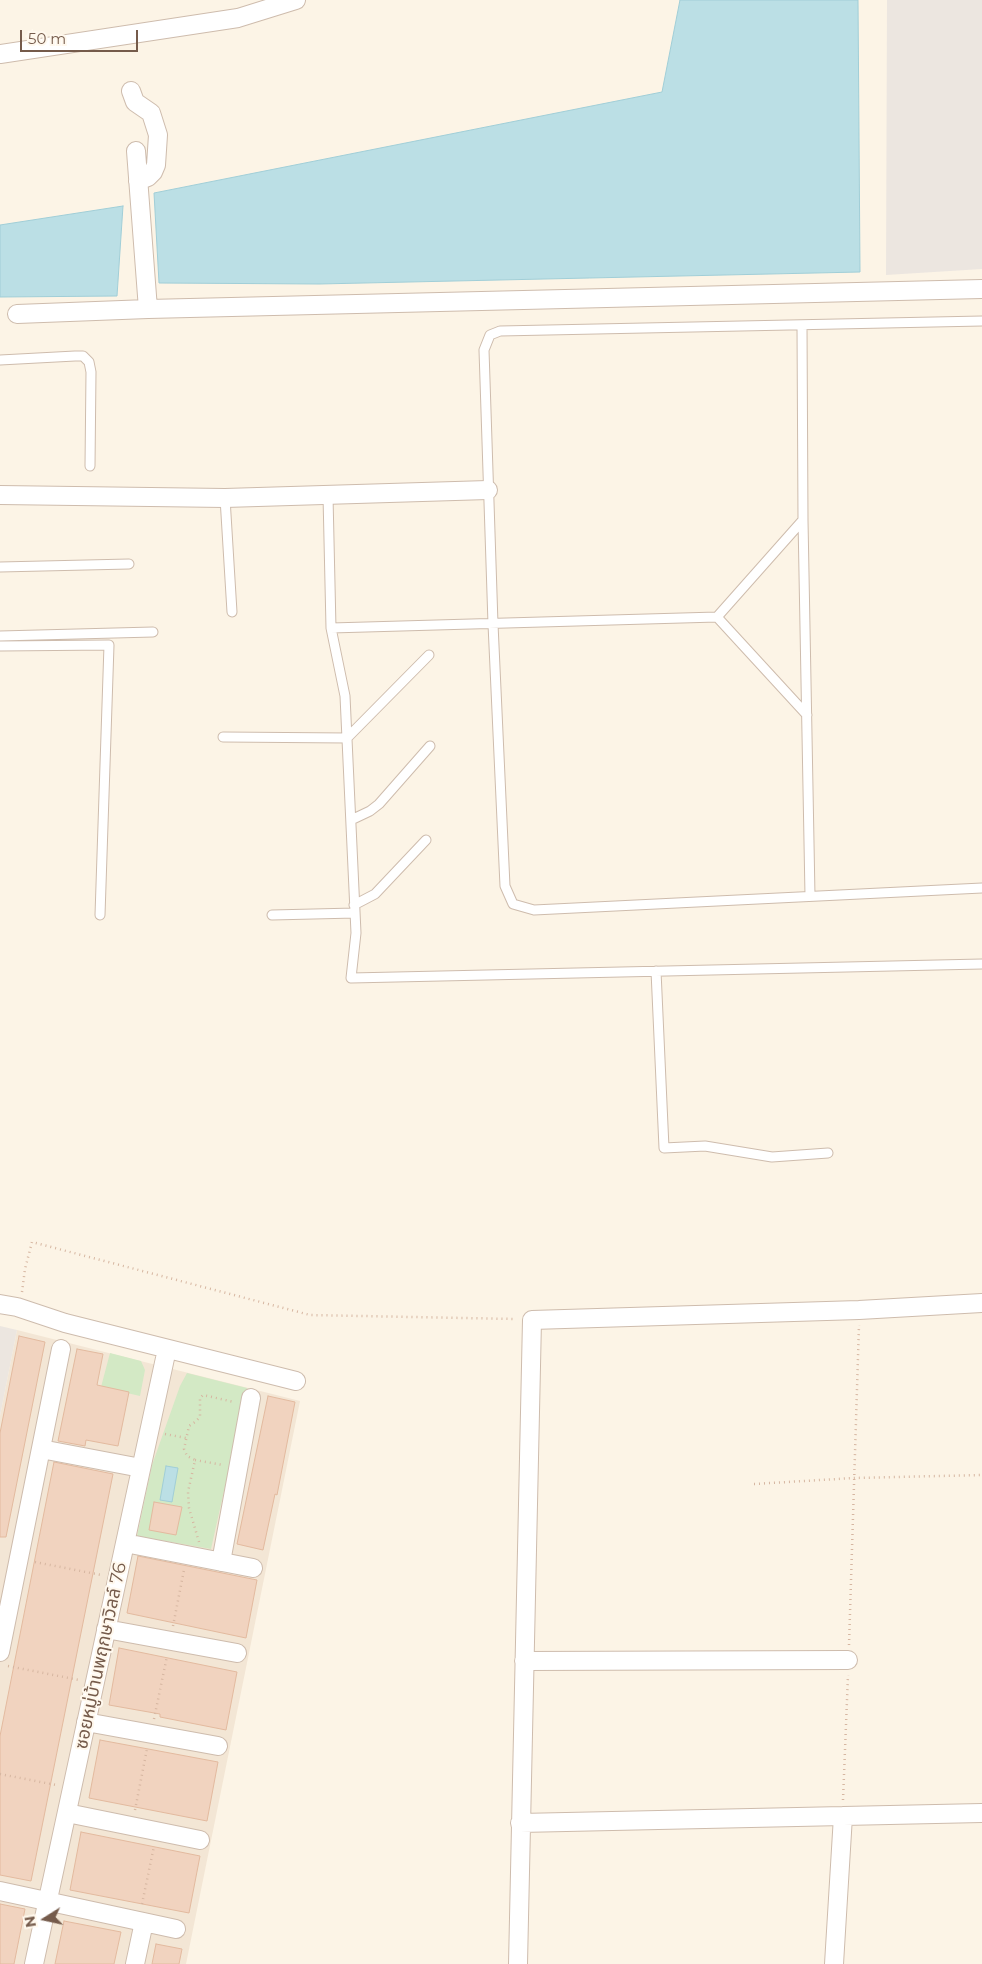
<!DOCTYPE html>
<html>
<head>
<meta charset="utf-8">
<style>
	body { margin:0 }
	#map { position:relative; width:982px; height:1964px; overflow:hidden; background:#fcf4e6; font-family:Montserrat,sans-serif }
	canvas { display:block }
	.north { position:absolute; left:20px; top:1894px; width:50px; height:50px; -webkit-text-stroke:4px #fff8ed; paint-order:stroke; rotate:260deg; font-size:14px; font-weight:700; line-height:20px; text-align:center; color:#755b4b }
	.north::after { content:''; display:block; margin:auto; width:18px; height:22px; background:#755b4b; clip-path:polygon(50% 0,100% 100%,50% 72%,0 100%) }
	.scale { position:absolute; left:20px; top:30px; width:118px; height:22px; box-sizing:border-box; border:2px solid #755b4b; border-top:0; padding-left:6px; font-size:15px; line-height:18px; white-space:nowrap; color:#755b4b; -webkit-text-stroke:4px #fff8ed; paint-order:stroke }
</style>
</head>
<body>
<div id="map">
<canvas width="982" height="1964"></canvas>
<div class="north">N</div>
<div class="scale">50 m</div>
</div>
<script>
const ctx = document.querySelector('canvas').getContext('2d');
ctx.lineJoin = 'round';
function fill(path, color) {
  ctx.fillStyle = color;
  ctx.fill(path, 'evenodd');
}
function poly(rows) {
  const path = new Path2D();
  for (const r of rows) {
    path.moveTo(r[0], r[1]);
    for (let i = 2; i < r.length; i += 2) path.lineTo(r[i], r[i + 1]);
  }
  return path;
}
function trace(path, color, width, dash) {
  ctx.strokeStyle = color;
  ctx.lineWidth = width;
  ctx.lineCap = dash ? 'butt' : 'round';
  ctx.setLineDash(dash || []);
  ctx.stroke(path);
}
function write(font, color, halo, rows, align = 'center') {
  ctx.font = font + ' Montserrat,"Noto Sans Thai",sans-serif';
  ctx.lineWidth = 4;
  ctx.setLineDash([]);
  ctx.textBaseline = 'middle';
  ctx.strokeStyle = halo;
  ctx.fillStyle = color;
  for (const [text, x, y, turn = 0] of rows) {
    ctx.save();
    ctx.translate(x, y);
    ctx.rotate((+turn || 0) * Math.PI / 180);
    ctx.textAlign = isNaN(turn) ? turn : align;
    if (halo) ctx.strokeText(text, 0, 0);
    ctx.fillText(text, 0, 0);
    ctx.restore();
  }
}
const residential = poly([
	[17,1330,300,1401,186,1964,0,1964,0,1416]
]);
const industrial = poly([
	[887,0,982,0,982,269,886,275],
	[0,1326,17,1330,0,1416]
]);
const green = poly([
	[110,1353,141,1361,145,1370,140,1396,101,1387],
	[187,1373,247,1388,211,1549,137,1536,152,1465,180,1386]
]);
const water = poly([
	[680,0,858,0,860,272,319,284,159,283,154,193,662,92,680,0],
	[123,206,117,296,0,297,0,225,123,206],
	[166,1466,178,1468,172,1502,160,1500,166,1466]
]);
const building = poly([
	[19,1336,45,1342,6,1537,0,1537,0,1433,19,1336],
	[77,1349,103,1354,97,1385,129,1392,118,1446,86,1440,85,1446,58,1441,77,1349],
	[268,1396,295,1402,277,1495,275,1494,263,1550,237,1544,268,1396],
	[54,1462,113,1474,31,1881,0,1875,0,1736,54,1462],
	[154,1502,182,1507,176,1535,149,1530,154,1502],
	[138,1556,257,1580,246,1638,127,1613,138,1556],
	[119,1648,237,1672,226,1730,160,1717,160,1714,109,1705,119,1648],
	[100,1740,218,1762,207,1821,89,1798,100,1740],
	[81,1832,200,1856,189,1913,70,1890,81,1832],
	[0,1904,25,1909,14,1964,0,1964,0,1904],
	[64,1921,121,1932,114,1964,55,1964,64,1921],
	[156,1944,182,1949,179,1964,152,1964,156,1944]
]);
const path = poly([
	[22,1292,25,1269,32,1242,310,1315,515,1319],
	[165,1434,186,1438],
	[195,1460,223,1465],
	[754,1484,854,1478,982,1475],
	[199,1542,189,1508,188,1492,195,1460,187,1456,184,1449,189,1426,195,1422,200,1417,200,1398,203,1395,234,1402],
	[35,1562,101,1575],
	[173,1626,184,1570],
	[849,1645,859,1325],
	[8,1666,79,1680],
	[154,1719,167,1656],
	[0,1774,56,1785],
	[843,1800,848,1675],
	[135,1810,147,1749],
	[142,1904,154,1846]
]);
const service = poly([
	[982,321,500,331,490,335,484,350,493,624,505,886,513,904,534,910,982,888],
	[802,325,803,520,810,896],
	[0,360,75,356,83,356,89,362,91,372,90,466],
	[328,496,331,628,345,696,356,933,351,978,982,964],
	[225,498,232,612],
	[0,567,129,564],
	[717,617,807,715],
	[331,628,717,617,803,520],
	[0,636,153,632],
	[0,646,109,645,100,915],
	[223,737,347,738,429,655],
	[351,820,370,811,379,804,430,746],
	[354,905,375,894,426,840],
	[272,915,355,913],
	[656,971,664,1148,705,1146,772,1157,828,1153]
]);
const minor = poly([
	[0,54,238,18,296,0],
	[131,91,135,102,151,113,158,135,156,165,153,172,148,177,138,181],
	[136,151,148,309],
	[17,314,148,309,982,289],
	[0,495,225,498,488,490],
	[0,1304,17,1307,65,1323,296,1381],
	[41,1449,141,1468],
	[125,1543,253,1568],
	[221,1562,251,1398],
	[106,1629,237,1653],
	[0,1652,61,1349],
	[524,1661,848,1660],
	[86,1722,218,1746],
	[67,1813,200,1840],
	[520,1823,982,1813],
	[0,1891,176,1929],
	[34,1964,167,1349],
	[135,1964,144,1922],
	[518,1964,532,1320,859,1310,982,1303],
	[834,1964,843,1816]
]);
const streetNames = [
	["ซอยหมู่บ้านพฤกษาวิลล์ 76",101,1656,-78]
];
fill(residential, '#f3e6d5');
fill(industrial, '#ece6e0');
fill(green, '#d3e9c5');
fill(water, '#bbdfe5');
trace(water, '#a1ced7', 1);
fill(building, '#f1d3bf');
trace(building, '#e3ba9f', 1);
trace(service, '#cebcad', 11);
trace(minor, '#cebcad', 20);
trace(path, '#d6b6a1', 2.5, [1, 4]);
trace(service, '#fff', 9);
trace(minor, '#fff', 18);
write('18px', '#755b4b', '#fff8ed', streetNames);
</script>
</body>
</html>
